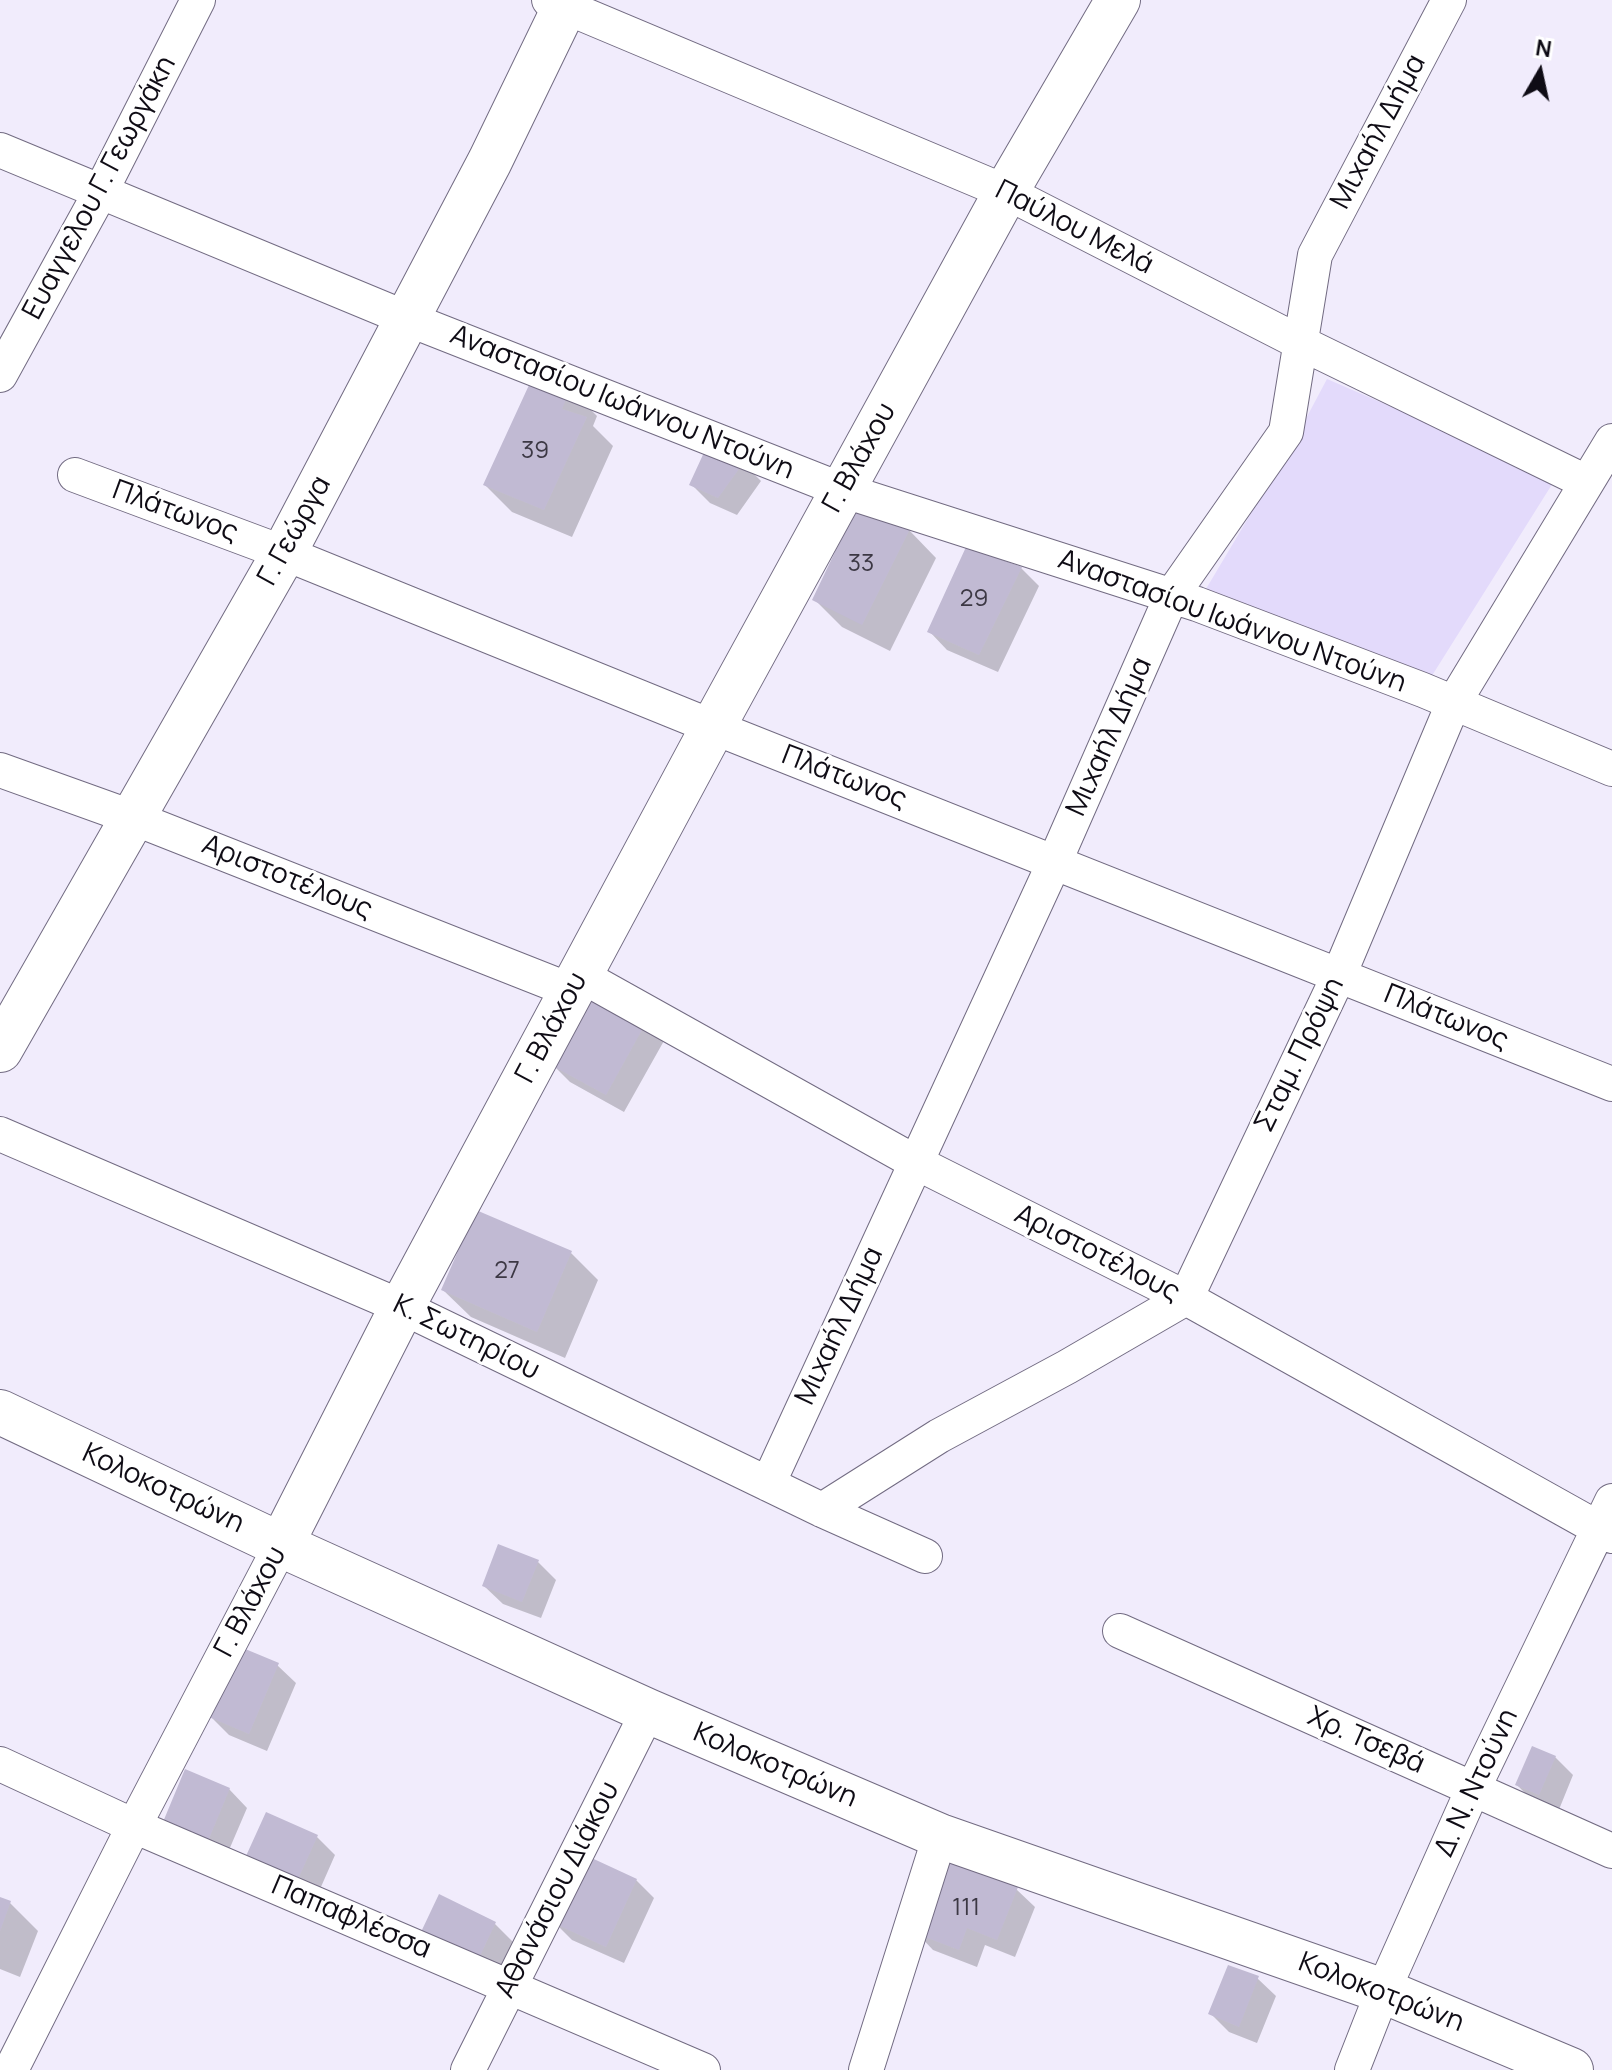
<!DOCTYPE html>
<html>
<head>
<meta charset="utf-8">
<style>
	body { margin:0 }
	#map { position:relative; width:1612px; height:2070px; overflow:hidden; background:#f1ecfc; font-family:Manrope,sans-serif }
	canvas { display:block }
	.north { position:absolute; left:1500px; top:32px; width:80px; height:80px; -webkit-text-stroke:6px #fff; paint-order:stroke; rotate:9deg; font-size:22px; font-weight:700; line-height:32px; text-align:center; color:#0f0c15 }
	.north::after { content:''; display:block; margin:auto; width:28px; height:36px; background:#0f0c15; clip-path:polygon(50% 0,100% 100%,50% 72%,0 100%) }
</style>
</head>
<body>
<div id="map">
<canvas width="1612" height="2070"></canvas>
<div class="north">N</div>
</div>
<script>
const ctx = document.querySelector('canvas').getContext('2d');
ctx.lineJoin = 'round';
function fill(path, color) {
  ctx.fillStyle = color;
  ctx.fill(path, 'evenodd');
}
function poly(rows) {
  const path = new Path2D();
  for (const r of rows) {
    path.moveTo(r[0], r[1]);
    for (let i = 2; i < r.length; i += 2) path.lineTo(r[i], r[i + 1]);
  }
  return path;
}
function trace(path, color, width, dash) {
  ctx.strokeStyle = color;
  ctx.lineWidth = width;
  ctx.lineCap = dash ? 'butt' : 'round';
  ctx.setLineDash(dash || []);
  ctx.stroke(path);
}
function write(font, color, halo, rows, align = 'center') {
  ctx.font = font + ' Manrope,sans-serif';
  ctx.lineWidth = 6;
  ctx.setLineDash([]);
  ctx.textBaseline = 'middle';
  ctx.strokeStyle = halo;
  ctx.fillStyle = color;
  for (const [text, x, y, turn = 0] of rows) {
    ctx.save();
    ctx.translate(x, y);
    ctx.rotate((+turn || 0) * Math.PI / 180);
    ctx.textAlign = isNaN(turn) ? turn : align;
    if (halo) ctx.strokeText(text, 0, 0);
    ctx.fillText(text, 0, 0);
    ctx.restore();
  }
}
const green = poly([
	[1327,379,1556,478,1423,690,1197,604,1293,443]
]);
const shadow = poly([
	[570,389,597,416,593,426,613,446,572,537,512,512,485,485],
	[743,463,761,481,737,515,710,503,692,485],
	[909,530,936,558,890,651,842,627,815,600],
	[1021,568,1039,586,998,672,947,650,929,631],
	[592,991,665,1039,624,1112,570,1082,552,1064],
	[571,1253,598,1280,565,1358,471,1317,443,1290],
	[538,1562,556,1580,541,1618,503,1604,484,1586],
	[277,1665,296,1683,267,1751,229,1735,211,1717],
	[1555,1757,1573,1775,1558,1812,1535,1803,1517,1785],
	[229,1789,247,1808,226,1857,165,1821],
	[267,1814,317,1837,335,1855,317,1896,266,1874],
	[636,1880,654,1898,624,1963,572,1940,554,1922],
	[1016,1889,1035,1907,1015,1957,985,1945,977,1967,933,1950,915,1931],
	[440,1897,495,1924,513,1942,496,1977,441,1950],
	[0,1899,10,1903,38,1931,20,1977,0,1969],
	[1257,1978,1276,1996,1257,2043,1229,2032,1211,2014]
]);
const building = poly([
	[535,372,571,387,562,409,587,417,544,510,483,485],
	[707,446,744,462,718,498,689,485],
	[857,506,910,529,862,625,812,600],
	[966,547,1022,567,979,655,927,632],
	[591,988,648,1019,606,1095,549,1064],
	[476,1210,572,1251,537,1332,441,1290],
	[498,1544,539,1560,522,1602,482,1586],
	[238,1646,279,1663,249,1734,209,1717],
	[1532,1746,1556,1756,1539,1795,1515,1785],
	[185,1769,230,1788,208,1841,163,1822],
	[266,1812,318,1835,298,1879,246,1856],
	[583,1854,637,1879,606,1947,551,1922],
	[941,1858,1018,1887,997,1940,967,1928,959,1950,912,1932],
	[439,1894,496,1922,478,1960,421,1932],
	[0,1897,11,1901,0,1931],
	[1228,1965,1259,1976,1239,2027,1208,2014]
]);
const street = poly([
	[549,0,1006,192,1299,342,1586,482],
	[0,150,408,319,842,490,1197,604,1423,690,1612,769],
	[0,375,100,193,198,0],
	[75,475,284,553,713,727,1612,1084],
	[0,770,131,817,572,991],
	[580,975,915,1162,1186,1298,1612,1536],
	[0,1134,402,1307,822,1510,925,1556],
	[768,1484,1055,861,1172,595,1286,432,1315,255,1449,0],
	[822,1510,939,1436,1067,1367,1186,1298,1339,975,1453,704,1612,441],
	[1120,1631,1612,1851],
	[0,1764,134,1826,703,2070],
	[11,2070,134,1826,281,1545],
	[468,2070,648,1711],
	[866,2070,940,1836],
	[1352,2070,1383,1991,1473,1789,1612,1501]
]);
const secondary = poly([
	[0,1050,284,553,490,161,568,0],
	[0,1412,281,1545,648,1711,940,1836,1383,1991,1571,2070],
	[281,1545,402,1307,713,727,1006,192,1118,0]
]);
const numberNames = [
	["39",535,451],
	["33",861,564],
	["29",974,599],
	["27",507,1271],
	["111",966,1908]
];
const streetNames = [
	["Μιχαήλ Δήμα",1379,132,-62],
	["Ευαγγελου Γ. Γεωργάκη",100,188,-62],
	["Παύλου Μελά",1074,228,27],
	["Αναστασίου Ιωάννου Ντούνη",622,403,22],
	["Γ. Βλάχου",860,458,-61],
	["Πλάτωνος",175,512,20],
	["Γ. Γεώργα",295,531,-61],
	["Αναστασίου Ιωάννου Ντούνη",1232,622,20],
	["Μιχαήλ Δήμα",1110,737,-66],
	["Πλάτωνος",844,778,21],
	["Αριστοτέλους",287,878,22],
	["Πλάτωνος",1446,1018,22],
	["Γ. Βλάχου",552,1028,-62],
	["Σταμ. Πρόψη",1300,1055,-64],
	["Αριστοτέλους",1097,1254,27],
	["Μιχαήλ Δήμα",840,1326,-65],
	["Κ. Σωτηρίου",466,1338,26],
	["Κολοκοτρώνη",163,1489,25],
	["Γ. Βλάχου",251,1602,-62],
	["Χρ. Τσεβά",1366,1741,24],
	["Κολοκοτρώνη",775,1766,23],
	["Δ. Ν. Ντούνη",1477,1783,-65],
	["Αθανάσιου Διάκου",558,1890,-63],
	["Παπαφλέσσα",351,1918,23],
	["Κολοκοτρώνη",1381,1993,21]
];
fill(green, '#e3dafb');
fill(shadow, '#0003');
fill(building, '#c1bad3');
trace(street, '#726b82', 36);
trace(secondary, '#726b82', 46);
trace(street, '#fff', 34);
trace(secondary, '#fff', 44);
write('24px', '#3c3844', null, numberNames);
write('28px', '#0f0c15', '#fff', streetNames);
</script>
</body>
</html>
